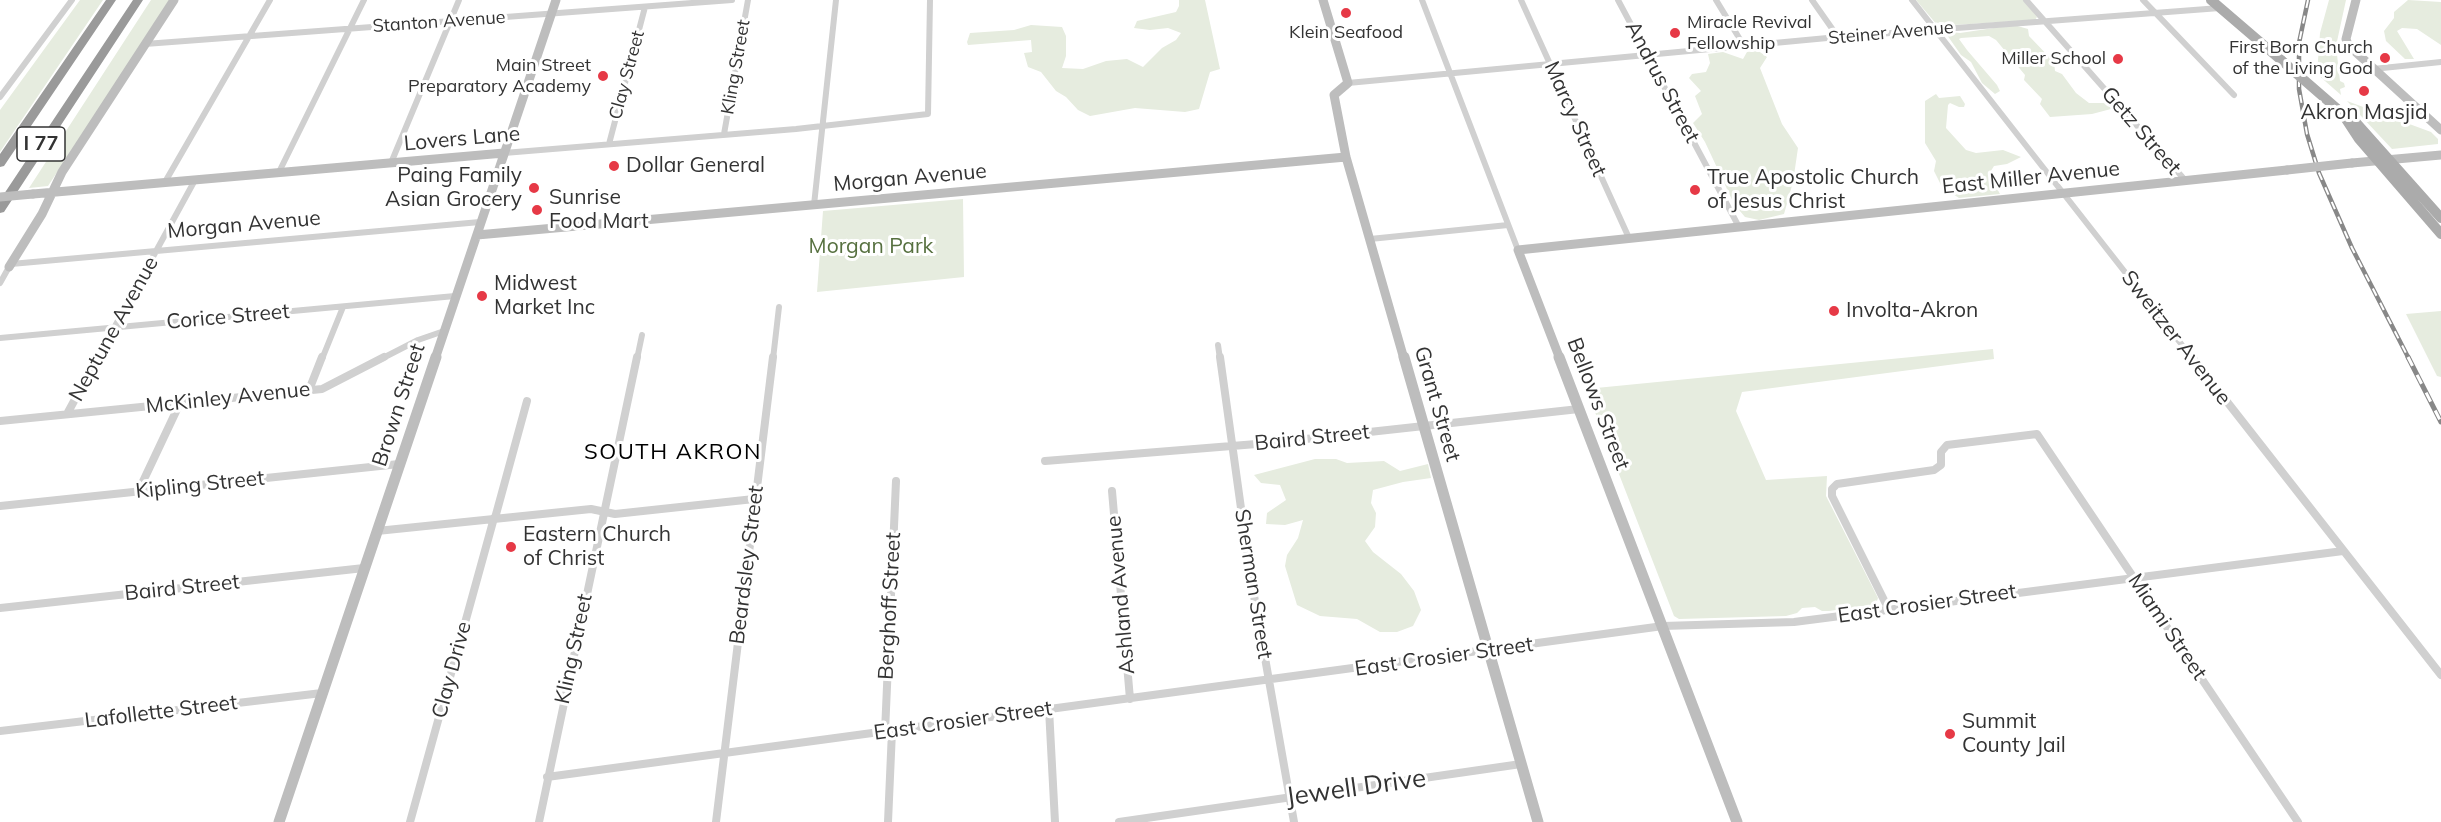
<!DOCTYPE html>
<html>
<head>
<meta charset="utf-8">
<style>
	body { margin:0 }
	canvas { display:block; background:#fff }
</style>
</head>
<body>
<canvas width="2441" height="822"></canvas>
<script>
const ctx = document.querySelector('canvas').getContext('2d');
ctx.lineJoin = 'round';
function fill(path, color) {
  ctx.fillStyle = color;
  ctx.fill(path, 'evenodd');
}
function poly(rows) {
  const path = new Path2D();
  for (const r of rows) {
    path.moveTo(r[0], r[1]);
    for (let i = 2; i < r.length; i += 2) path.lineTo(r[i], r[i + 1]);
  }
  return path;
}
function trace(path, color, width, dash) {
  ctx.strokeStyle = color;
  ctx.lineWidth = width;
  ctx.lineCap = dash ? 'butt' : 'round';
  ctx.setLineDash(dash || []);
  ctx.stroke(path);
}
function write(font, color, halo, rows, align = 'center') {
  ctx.font = font + ' Mulish,sans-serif';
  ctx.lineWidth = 6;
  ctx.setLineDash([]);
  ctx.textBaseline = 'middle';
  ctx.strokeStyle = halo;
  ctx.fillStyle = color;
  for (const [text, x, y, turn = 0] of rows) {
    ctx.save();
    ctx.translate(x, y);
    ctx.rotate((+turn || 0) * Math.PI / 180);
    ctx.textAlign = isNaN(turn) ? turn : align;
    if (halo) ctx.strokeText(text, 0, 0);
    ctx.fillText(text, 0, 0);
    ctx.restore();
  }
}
const green = poly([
	[80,0,103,0,0,152,0,110],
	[151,0,170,0,48,186,29,188],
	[1179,0,1205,0,1220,69,1210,72,1199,109,1185,112,1135,108,1090,116,1078,110,1066,97,1056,91,1041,72,1028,67,1024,53,1032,52,1031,40,968,45,967,42,970,33,1014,30,1031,25,1062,27,1066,36,1066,56,1062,68,1083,69,1106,61,1127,59,1143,67,1162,48,1176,40,1181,33,1168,28,1150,30,1134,28,1137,21,1176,12,1179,6],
	[1916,0,2024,0,2037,17,2035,20,1938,26],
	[2329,0,2346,0,2336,46,2340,81,2344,83,2345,87,2340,89,2341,95,2317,74,2320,33],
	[2408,0,2441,2,2441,45,2417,29,2402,28,2397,31,2414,59,2405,59,2386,41,2384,31,2394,18,2394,12],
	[2014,25,2028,29,2029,36,2054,62,2055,71,2062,74,2076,93,2089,103,2108,103,2111,109,2092,114,2050,117,2040,104,2042,99,2024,80,2025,75,1996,40,1989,36,1961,38,1959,39,1967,50,1997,85,2000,91,1995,94,1982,83,1971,62,1961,55,1947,35,1950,32,1960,33],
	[1757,50,1767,57,1760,68,1782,124,1798,148,1793,182,1784,214,1759,220,1745,217,1734,204,1705,142,1693,123,1702,114,1695,96,1701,91,1689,78,1692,74,1706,72,1710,63,1708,54,1723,52,1743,59,1747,52],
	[1936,94,1939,98,1960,96,1965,104,1964,107,1959,107,1950,103,1948,105,1946,128,1966,150,1976,153,2003,150,2021,157,2007,164,1994,166,1989,174,2000,194,1959,198,1942,187,1934,171,1936,161,1925,143,1925,101],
	[2347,101,2431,132,2438,139,2438,144,2392,149],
	[963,199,964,277,817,292,823,211],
	[2441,311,2441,377,2437,376,2406,314],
	[1993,349,1994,359,1742,392,1736,411,1766,480,1827,476,1826,496,1878,598,1876,604,1829,611,1822,611,1815,607,1802,608,1797,613,1786,616,1679,619,1674,616,1586,389],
	[1315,459,1336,459,1347,463,1384,461,1400,471,1428,464,1431,478,1403,482,1373,490,1371,503,1376,513,1375,527,1365,541,1373,552,1401,574,1414,591,1421,610,1413,626,1397,632,1380,632,1357,619,1320,616,1297,605,1285,566,1287,555,1298,538,1303,520,1285,525,1266,524,1267,513,1286,500,1280,485,1261,483,1254,475]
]);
const streetFar1 = poly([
	[1422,0,1518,250],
	[1521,0,1629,238],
	[1618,0,1739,227],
	[1716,0,1744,46],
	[1812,0,1838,37],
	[1912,0,2193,359],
	[2026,0,2185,180],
	[2143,0,2234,95],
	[145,44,732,0],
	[2373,69,2441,62],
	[1348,83,1838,37,2220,8],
	[0,97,72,0],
	[724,134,748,0],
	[609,144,645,7],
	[504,153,796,129,928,114,930,0],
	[391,163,459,0],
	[279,172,364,0],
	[165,182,270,0],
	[814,205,836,0],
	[1370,239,1508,225],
	[11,264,480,222],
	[0,283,9,267],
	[0,338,455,296],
	[1218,345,1220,359],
	[97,359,195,180],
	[322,359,343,307],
	[381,359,418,340,444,331],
	[637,359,642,335],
	[773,359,779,307]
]);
const street = poly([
	[1220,357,1250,573,1294,822],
	[2192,357,2441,675],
	[309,390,322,357],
	[67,414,98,357],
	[0,421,322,389,384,357],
	[1045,461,1269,443,1579,409],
	[1112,491,1130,699],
	[138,492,180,403],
	[0,506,399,464],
	[495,518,527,401],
	[377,531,591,509,615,514,754,499],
	[0,608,364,568],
	[1888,608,1832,496,1832,489,1837,484,1934,470,1941,465,1941,452,1947,445,2037,434,2298,822],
	[1049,709,1055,822],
	[0,731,322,693],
	[885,732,896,481],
	[547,777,1663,626,1794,622,2343,551],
	[410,822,494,518],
	[539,822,637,357],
	[716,822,773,357],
	[888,822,892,731],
	[1119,822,1521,764]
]);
const secondaryFar1 = poly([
	[1323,0,1348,83,1334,95,1346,157,1404,359],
	[2356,0,2346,39,2348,45,2441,130],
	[2352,163,2441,155],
	[33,194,504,153],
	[477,235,1346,157],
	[9,267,42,214,62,172,174,0],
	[435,359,556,0],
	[1560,359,1518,250,2287,170]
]);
const secondary = poly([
	[1404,357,1538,822],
	[1559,357,1737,822],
	[279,822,436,357]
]);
const primary = poly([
	[2211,0,2281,60],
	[2342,113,2359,139,2441,234],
	[2352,118,2441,218]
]);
const highway = poly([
	[106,0,116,0,4,166,0,167,0,154,106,0],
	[133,0,143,0,4,212,0,213,0,200,133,0]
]);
const railFar1 = poly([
	[2308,0,2299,43,2299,89,2307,134,2319,173,2352,248,2409,359]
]);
const rail = poly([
	[2408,357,2441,422]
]);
const secondaryBridge = poly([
	[2287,170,2352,163],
	[0,197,33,194]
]);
const primaryBridge = poly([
	[2281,60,2342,113]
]);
const markers = [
	[1346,13,6,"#e63946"],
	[1675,33,6,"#e63946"],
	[2385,58,6,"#e63946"],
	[2118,59,6,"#e63946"],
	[603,76,6,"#e63946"],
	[2364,91,6,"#e63946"],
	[614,166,6,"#e63946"],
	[534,188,6,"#e63946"],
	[1695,190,6,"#e63946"],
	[537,210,6,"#e63946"],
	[482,296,6,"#e63946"],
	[1834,311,6,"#e63946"],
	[511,547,6,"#e63946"],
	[1950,734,6,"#e63946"]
];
const farStreetnames = [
	["Stanton Avenue",439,22,-4],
	["Steiner Avenue",1891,33,-5],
	["Kling Street",736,67,-80],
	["Clay Street",627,75,-75]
];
const farPoinames = [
	["Miracle Revival",1687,23,"left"],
	["Fellowship",1687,44,"left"],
	["Klein Seafood",1346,33,"center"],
	["First Born Church",2373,48],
	["of the Living God",2373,69],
	["Miller School",2106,59],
	["Main Street",591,66],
	["Preparatory Academy",591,87]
];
const shields = [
	[41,144,48]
];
const shieldNames = [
	["I 77",41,144]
];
const streetNames = [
	["Andrus Street",1662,82,62],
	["Marcy Street",1575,119,66],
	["Getz Street",2141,131,49],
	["Lovers Lane",462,139,-5],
	["Morgan Avenue",910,178,-5],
	["East Miller Avenue",2031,178,-6],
	["Morgan Avenue",244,225,-5],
	["Corice Street",228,317,-5],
	["Neptune Avenue",114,329,-61],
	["Sweitzer Avenue",2176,338,52],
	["McKinley Avenue",228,398,-6],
	["Grant Street",1437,404,74],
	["Bellows Street",1598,404,69],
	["Brown Street",399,405,-72],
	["Baird Street",1312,438,-6],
	["Kipling Street",200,485,-6],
	["Beardsley Street",747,565,-83],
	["Sherman Street",1253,584,81],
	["Baird Street",182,588,-6],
	["Ashland Avenue",1121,595,-95],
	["East Crosier Street",1927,604,-8],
	["Berghoff Street",890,606,-87],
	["Miami Street",2167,627,56],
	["Kling Street",574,649,-78],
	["East Crosier Street",1444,657,-8],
	["Clay Drive",452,670,-75],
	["Lafollette Street",161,712,-7],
	["East Crosier Street",963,721,-8]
];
const poiNames = [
	["Akron Masjid",2364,113,"center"],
	["Dollar General",626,166],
	["Paing Family",522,176,"right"],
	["Asian Grocery",522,200,"right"],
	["True Apostolic Church",1707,178],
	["of Jesus Christ",1707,202],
	["Sunrise",549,198],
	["Food Mart",549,222],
	["Midwest",494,284],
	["Market Inc",494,308],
	["Involta-Akron",1846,311],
	["Eastern Church",523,535],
	["of Christ",523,559],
	["Summit",1962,722],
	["County Jail",1962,746]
];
const parkNames = [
	["Morgan Park",871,247]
];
const neighbourhoodNames = [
	["SOUTH AKRON",673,452]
];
const nearStreetnames = [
	["Jewell Drive",1356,788,-8]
];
fill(green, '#e6ecdf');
trace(streetFar1, '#d0d0d0', 6);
trace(street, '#d0d0d0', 8);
trace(secondaryFar1, '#bdbdbd', 9);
trace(secondary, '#bdbdbd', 11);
trace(primary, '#ababab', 10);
fill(highway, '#9a9a9a');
trace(railFar1, '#888', 4.5);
trace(rail, '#888', 5);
trace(railFar1, '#fff', 2, [8]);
trace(rail, '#fff', 3, [10]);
trace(secondaryBridge, '#bdbdbd', 9);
trace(primaryBridge, '#ababab', 10);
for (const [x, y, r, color] of markers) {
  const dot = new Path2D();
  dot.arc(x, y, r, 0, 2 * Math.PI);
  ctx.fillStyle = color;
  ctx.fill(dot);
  trace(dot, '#fff', 2);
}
write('18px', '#333', '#fff', farStreetnames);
write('18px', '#333', '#fff', farPoinames, 'right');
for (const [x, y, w] of shields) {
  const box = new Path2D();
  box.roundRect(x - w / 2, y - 17, w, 34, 4.5);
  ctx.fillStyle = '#fff';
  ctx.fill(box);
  trace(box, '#333', 1.5);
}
write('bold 20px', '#333', null, shieldNames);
write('21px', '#333', '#fff', streetNames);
write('21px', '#333', '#fff', poiNames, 'left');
write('21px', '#56703f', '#fff', parkNames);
ctx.letterSpacing = '1.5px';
write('22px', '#000', '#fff', neighbourhoodNames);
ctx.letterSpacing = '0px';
write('26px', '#333', '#fff', nearStreetnames);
</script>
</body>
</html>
